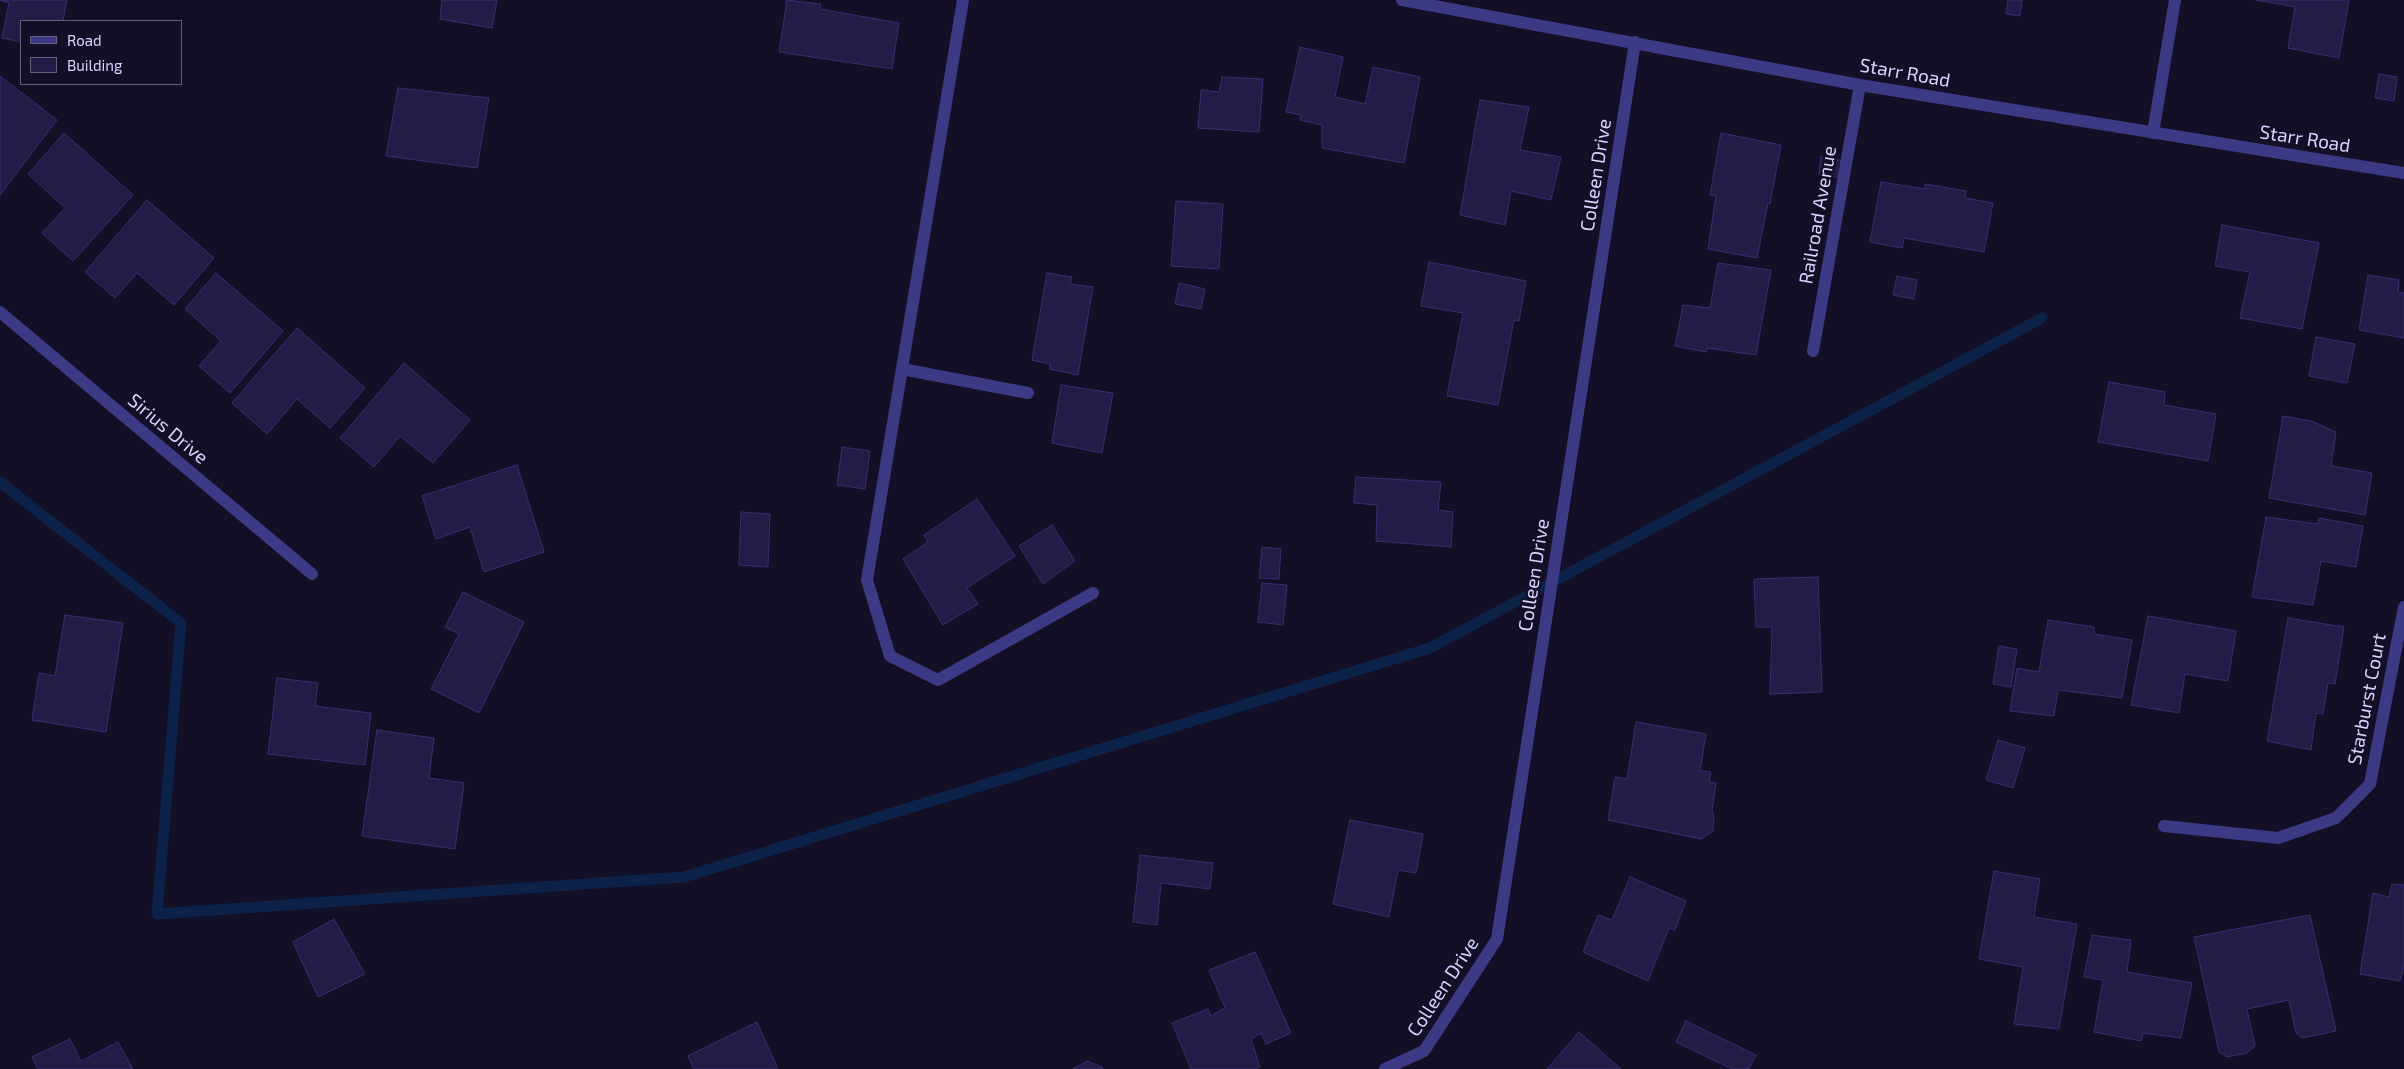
<!DOCTYPE html>
<html>
<head>
<meta charset="utf-8">
<style>
	body { margin:0 }
	#map { position:relative; width:2404px; height:1069px; overflow:hidden; background:#130f26; font-family:"Exo 2",sans-serif }
	canvas { display:block }
	.legend { position:absolute; left:20px; top:20px; width:162px; height:65px; box-sizing:border-box; background:#130f26; border:1px solid #625e7d; margin:0; padding:6px 9px; list-style:none; font-size:15px; color:#d9d4ff }
	.legend li { display:flex; align-items:center; gap:10px; height:25px }
	.legend b { width:25px; border:1px solid #625e7d }
</style>
</head>
<body>
<div id="map">
<canvas width="2404" height="1069"></canvas>
<ul class="legend">
<li><b style="height:6px;background:#3d3a85"></b>Road</li>
<li><b style="height:14px;background:#241b47"></b>Building</li>
</ul>
</div>
<script>
const ctx = document.querySelector('canvas').getContext('2d');
ctx.lineJoin = 'round';
function poly(rows) {
  const path = new Path2D();
  for (const r of rows) {
    path.moveTo(r[0], r[1]);
    for (let i = 2; i < r.length; i += 2) path.lineTo(r[i], r[i + 1]);
  }
  return path;
}
function trace(path, color, width, dash) {
  ctx.strokeStyle = color;
  ctx.lineWidth = width;
  ctx.lineCap = dash ? 'butt' : 'round';
  ctx.setLineDash(dash || []);
  ctx.stroke(path);
}
function fill(path, color) {
  ctx.fillStyle = color;
  ctx.fill(path, 'evenodd');
}
function write(font, color, halo, rows, align = 'center') {
  ctx.font = font + ' "Exo 2",sans-serif';
  ctx.lineWidth = 4.5;
  ctx.setLineDash([]);
  ctx.textBaseline = 'middle';
  ctx.strokeStyle = halo;
  ctx.fillStyle = color;
  for (const [text, x, y, turn = 0] of rows) {
    ctx.save();
    ctx.translate(x, y);
    ctx.rotate((+turn || 0) * Math.PI / 180);
    ctx.textAlign = isNaN(turn) ? turn : align;
    if (halo) ctx.strokeText(text, 0, 0);
    ctx.fillText(text, 0, 0);
    ctx.restore();
  }
}
const stream = poly([
	[0,482,181,623,157,914,684,877,1430,648,2042,318]
]);
const building = poly([
	[0,0,67,0,63,21,21,21,21,42,2,38,9,3,0,0],
	[442,0,497,0,492,28,440,19,442,0],
	[787,0,821,4,820,9,899,23,892,69,779,52,787,0],
	[2008,0,2022,0,2020,16,2006,14,2008,0],
	[2256,0,2349,0,2339,58,2288,48,2295,7,2256,0],
	[1300,47,1343,57,1335,97,1365,104,1373,67,1420,77,1404,163,1322,148,1322,125,1300,120,1301,115,1286,112,1300,47],
	[2379,74,2397,77,2394,101,2375,98,2379,74],
	[0,76,57,120,0,195,0,76],
	[1222,77,1263,79,1259,132,1198,128,1201,90,1219,92,1222,77],
	[398,88,489,98,477,168,386,156,398,88],
	[1480,100,1529,107,1520,150,1561,157,1551,200,1511,191,1505,225,1460,215,1480,100],
	[64,133,133,195,73,261,42,233,65,208,28,174,64,133],
	[1721,133,1781,145,1770,204,1768,203,1757,258,1708,249,1716,196,1710,195,1721,133],
	[1821,157,1844,161,1841,178,1819,174,1821,157],
	[1881,182,1925,189,1925,184,1966,191,1965,198,1993,203,1984,252,1904,238,1902,248,1870,242,1881,182],
	[147,200,214,258,174,305,137,273,115,298,85,272,147,200],
	[1176,201,1223,204,1219,269,1171,266,1176,201],
	[2222,225,2319,243,2302,329,2240,318,2250,272,2215,266,2222,225],
	[1429,262,1526,281,1519,321,1514,320,1498,405,1447,396,1463,313,1421,306,1429,262],
	[1718,263,1771,270,1756,355,1707,348,1706,352,1675,346,1683,305,1710,308,1718,263],
	[216,273,283,331,230,393,199,366,221,341,185,309,216,273],
	[1047,273,1072,277,1070,284,1093,287,1078,375,1050,369,1050,364,1032,360,1047,273],
	[2368,275,2399,280,2398,292,2404,293,2404,338,2359,330,2368,275],
	[1897,276,1917,280,1914,299,1893,295,1897,276],
	[1179,283,1205,289,1201,309,1175,304,1179,283],
	[297,328,365,388,330,428,297,399,267,434,232,403,297,328],
	[2316,337,2355,344,2347,383,2309,376,2316,337],
	[404,363,470,420,433,463,400,436,374,467,340,438,404,363],
	[2109,382,2165,392,2164,405,2216,414,2208,461,2098,442,2109,382],
	[1061,385,1113,393,1102,453,1052,443,1061,385],
	[2283,416,2311,421,2336,432,2331,466,2372,473,2365,515,2269,498,2283,416],
	[842,447,870,451,865,489,837,485,842,447],
	[517,465,544,552,484,572,470,527,436,539,422,496,517,465],
	[1356,477,1441,482,1438,510,1453,512,1451,547,1376,541,1377,505,1354,503,1356,477],
	[977,499,1015,556,967,588,978,604,943,625,903,559,928,542,924,535,977,499],
	[741,512,770,514,768,567,739,565,741,512],
	[2266,517,2318,524,2319,518,2363,526,2356,567,2321,561,2313,605,2252,597,2266,517],
	[1052,525,1075,561,1043,584,1019,546,1052,525],
	[1262,547,1281,549,1279,579,1259,578,1262,547],
	[1818,577,1822,692,1770,694,1772,627,1756,627,1754,579,1818,577],
	[1262,583,1287,585,1283,625,1258,622,1262,583],
	[463,592,524,622,479,713,431,689,459,634,445,627,463,592],
	[65,615,123,623,106,732,32,720,39,673,55,676,65,615],
	[2148,616,2236,631,2228,681,2185,674,2179,713,2131,705,2148,616],
	[2288,618,2344,627,2335,684,2328,683,2323,714,2316,713,2311,750,2267,741,2288,618],
	[2048,620,2094,627,2094,634,2132,640,2122,698,2058,690,2054,716,2010,711,2017,668,2039,672,2048,620],
	[1999,646,2017,649,2011,687,1993,684,1999,646],
	[277,678,318,683,315,706,371,713,365,765,268,754,277,678],
	[1636,722,1706,734,1700,771,1711,772,1709,782,1716,783,1712,810,1714,817,1713,831,1701,839,1608,820,1615,777,1627,779,1636,722],
	[377,730,434,738,429,778,464,783,455,849,362,836,377,730],
	[1998,740,2025,748,2013,788,1986,780,1998,740],
	[1350,820,1423,834,1416,873,1398,870,1389,917,1333,904,1350,820],
	[1140,855,1213,863,1210,889,1161,883,1157,925,1133,922,1140,855],
	[1994,871,2040,879,2034,917,2077,924,2059,1029,2014,1024,2023,967,1979,959,1994,871],
	[1630,877,1686,901,1675,930,1669,928,1648,981,1583,952,1598,915,1612,920,1630,877],
	[2392,884,2404,885,2404,966,2400,981,2360,974,2373,893,2389,897,2392,884],
	[2310,915,2336,1031,2302,1038,2296,1033,2289,1000,2247,1009,2255,1046,2247,1053,2227,1057,2219,1052,2194,937,2310,915],
	[334,919,365,974,318,997,293,942,334,919],
	[2092,935,2131,940,2127,972,2192,983,2181,1038,2143,1033,2141,1041,2094,1032,2103,980,2084,977,2092,935],
	[1255,952,1291,1033,1266,1044,1261,1033,1251,1039,1260,1067,1255,1069,1191,1069,1172,1023,1208,1009,1211,1016,1225,1008,1209,970,1255,952],
	[1686,1021,1756,1055,1749,1069,1732,1069,1676,1042,1686,1021],
	[757,1022,778,1069,694,1069,688,1056,757,1022],
	[1579,1032,1621,1069,1547,1069,1579,1032],
	[70,1039,81,1061,118,1042,133,1069,38,1069,32,1057,70,1039],
	[1087,1061,1102,1067,1103,1069,1073,1069,1087,1061]
]);
const service = poly([
	[963,0,867,580,890,656,938,680,1093,593],
	[902,369,1028,393]
]);
const minor = poly([
	[1402,0,1860,85,2404,173],
	[2153,133,2175,0],
	[0,312,312,574],
	[1813,351,1860,85],
	[2164,826,2278,838,2336,818,2370,784,2404,607],
	[1385,1069,1424,1051,1497,939,1635,42]
]);
const streetNames = [
	["Starr Road",1905,73,10],
	["Starr Road",2305,139,9],
	["Colleen Drive",1596,175,-81],
	["Railroad Avenue",1818,215,-80],
	["Sirius Drive",168,429,40],
	["Colleen Drive",1534,575,-81],
	["Starburst Court",2367,699,-79],
	["Colleen Drive",1443,987,-57]
];
trace(stream, '#0c2248', 11);
fill(building, '#241b47');
trace(building, '#3b2d73', 1);
trace(service, '#3d3a85', 12);
trace(minor, '#3d3a85', 12);
write('19px', '#d9d4ff', '#130f26', streetNames);
</script>
</body>
</html>
